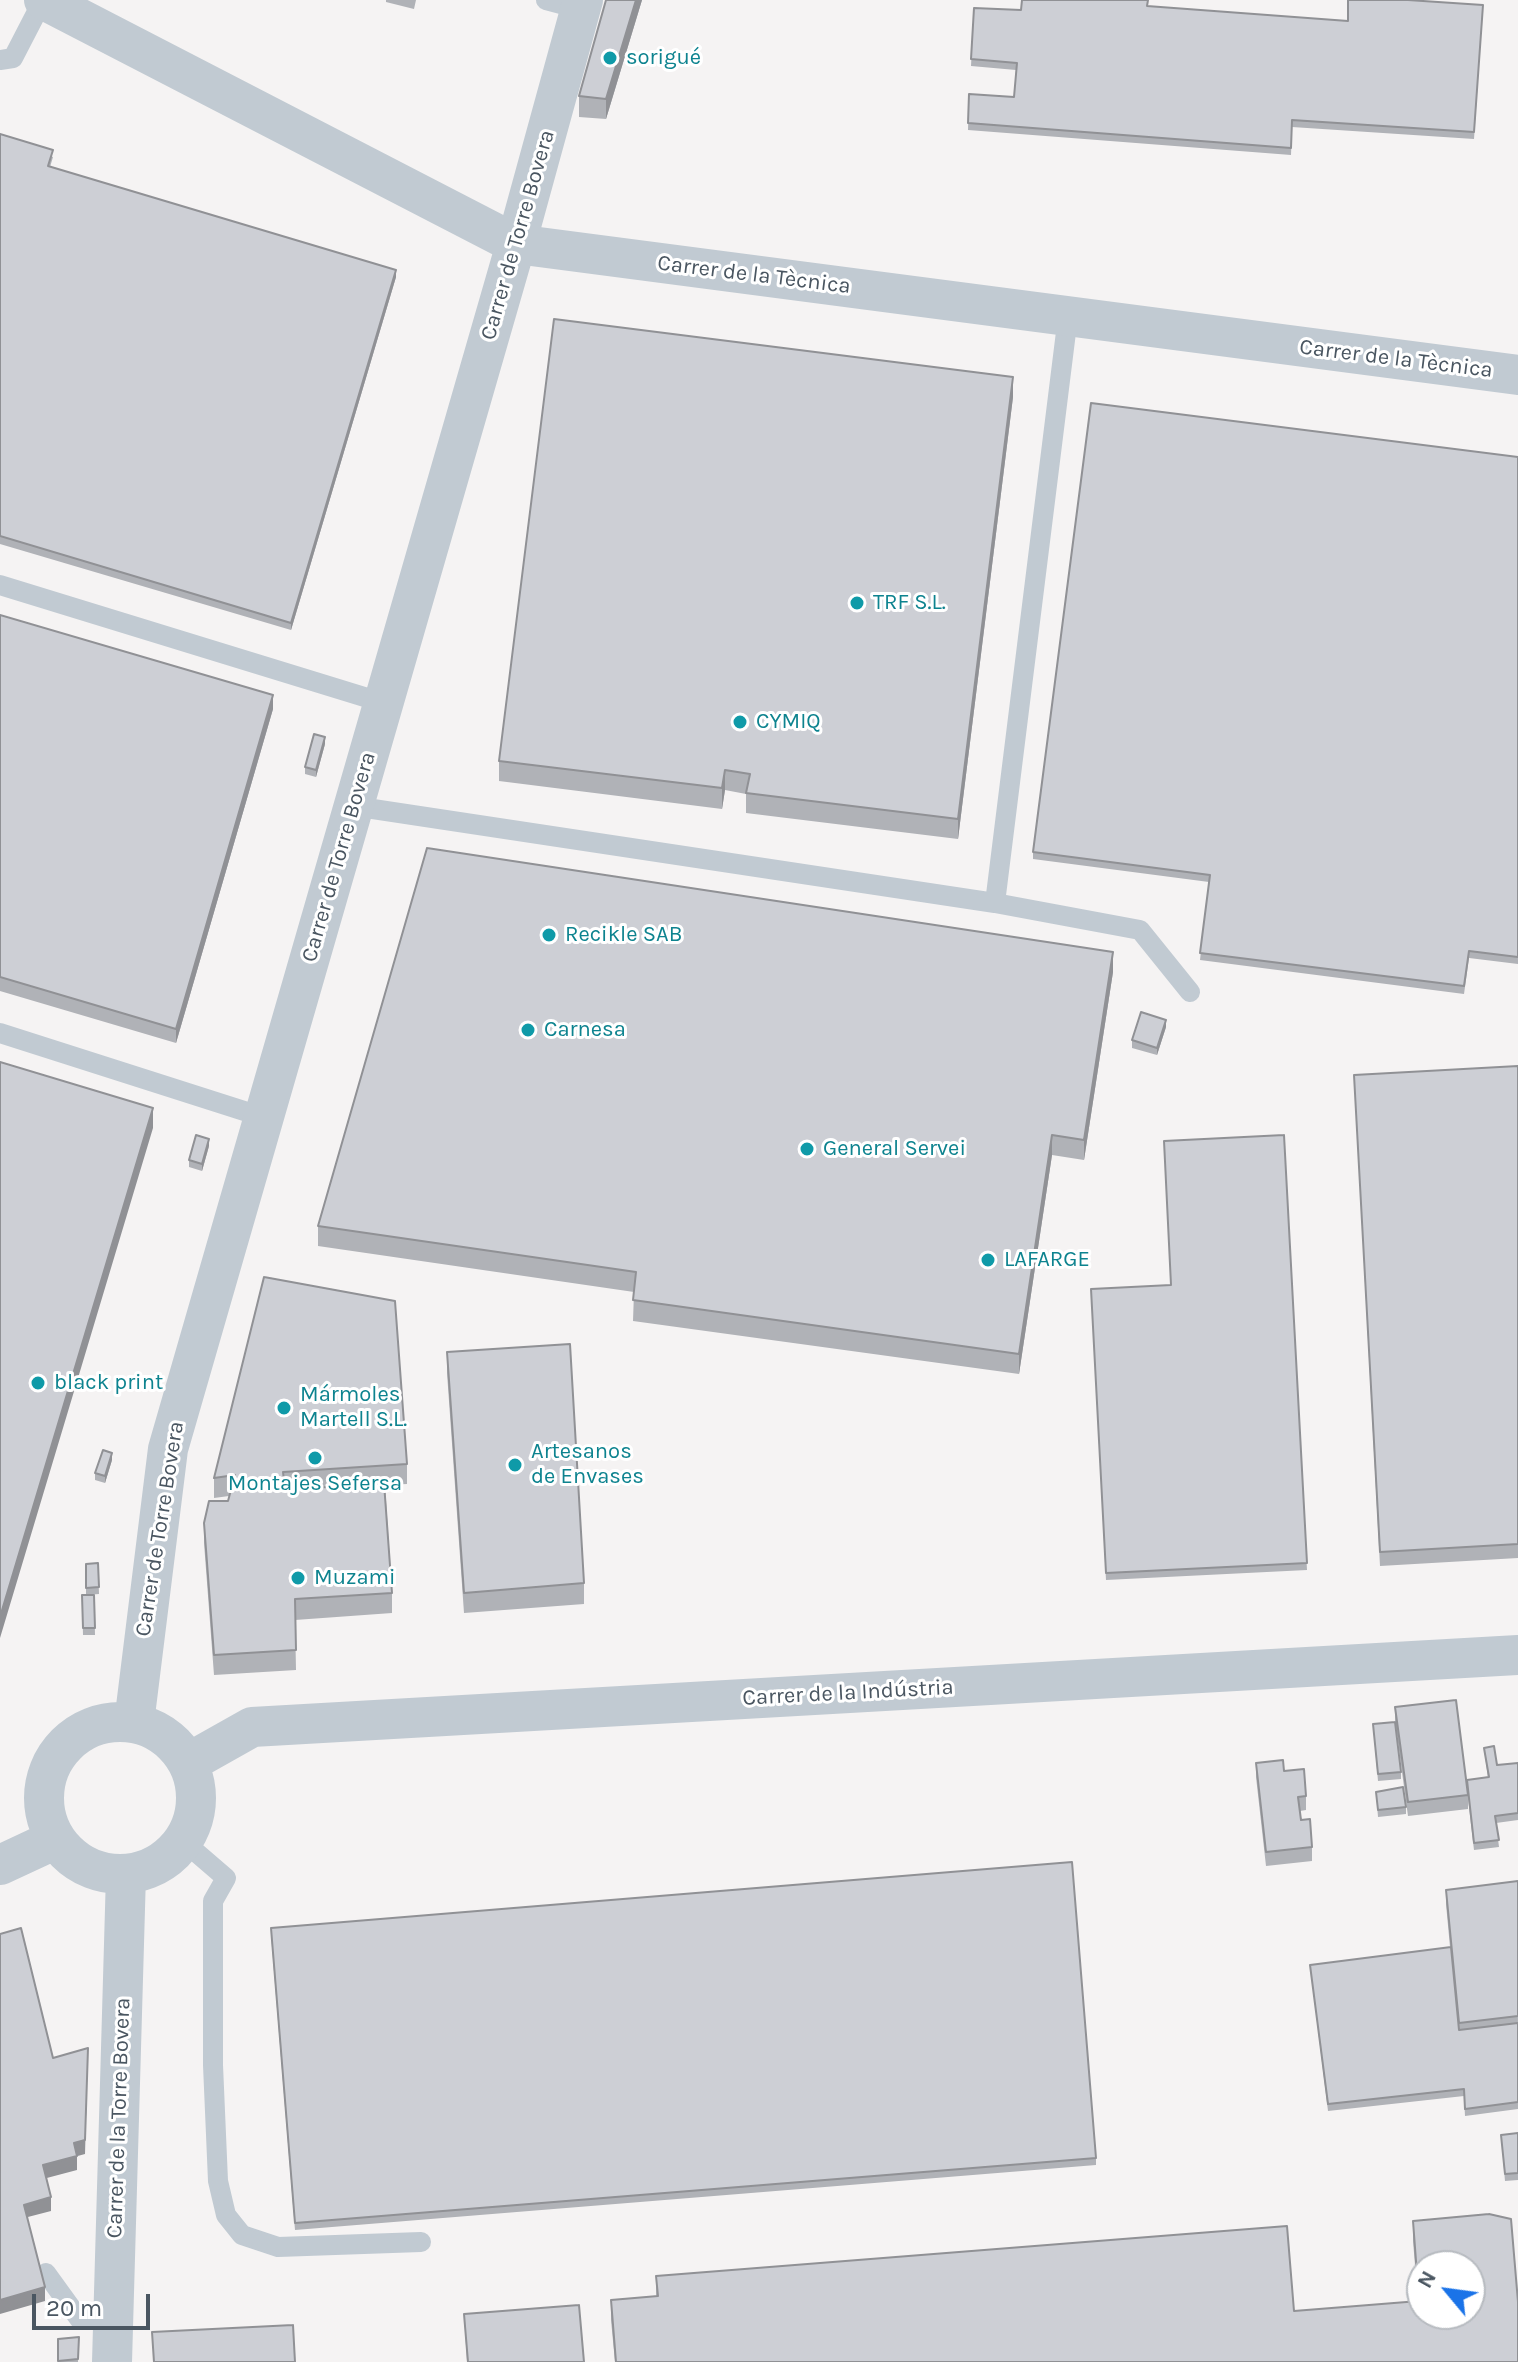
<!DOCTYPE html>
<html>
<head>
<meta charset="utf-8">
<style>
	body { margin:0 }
	#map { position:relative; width:1518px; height:2362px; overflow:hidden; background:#f5f3f3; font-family:Karla,sans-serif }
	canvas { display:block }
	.north { position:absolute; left:1406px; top:2250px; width:80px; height:80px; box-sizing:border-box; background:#fff; border:2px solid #b7bbc0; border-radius:50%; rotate:299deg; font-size:22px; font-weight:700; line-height:32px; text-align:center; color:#4a5661 }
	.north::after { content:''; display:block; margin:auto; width:28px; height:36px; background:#1a73e8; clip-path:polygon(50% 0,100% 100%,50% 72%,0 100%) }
	.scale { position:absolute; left:32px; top:2294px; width:118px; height:36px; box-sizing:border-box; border:4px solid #4a5661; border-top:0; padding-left:10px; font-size:24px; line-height:28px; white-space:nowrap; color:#4a5661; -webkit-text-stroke:6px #fff; paint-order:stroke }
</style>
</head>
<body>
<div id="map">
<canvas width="1518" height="2362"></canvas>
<div class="north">N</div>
<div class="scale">20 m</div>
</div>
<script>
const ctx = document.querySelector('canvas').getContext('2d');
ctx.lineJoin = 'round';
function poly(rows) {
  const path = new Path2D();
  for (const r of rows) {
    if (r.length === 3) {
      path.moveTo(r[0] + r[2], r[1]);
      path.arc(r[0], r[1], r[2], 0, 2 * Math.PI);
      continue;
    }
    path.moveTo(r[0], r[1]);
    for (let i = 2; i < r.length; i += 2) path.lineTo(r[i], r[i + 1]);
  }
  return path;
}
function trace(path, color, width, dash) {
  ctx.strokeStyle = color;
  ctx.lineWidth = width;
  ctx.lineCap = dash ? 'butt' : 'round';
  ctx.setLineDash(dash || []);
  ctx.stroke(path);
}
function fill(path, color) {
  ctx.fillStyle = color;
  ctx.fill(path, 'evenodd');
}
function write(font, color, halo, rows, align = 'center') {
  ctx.font = font + ' Karla,sans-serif';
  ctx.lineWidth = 6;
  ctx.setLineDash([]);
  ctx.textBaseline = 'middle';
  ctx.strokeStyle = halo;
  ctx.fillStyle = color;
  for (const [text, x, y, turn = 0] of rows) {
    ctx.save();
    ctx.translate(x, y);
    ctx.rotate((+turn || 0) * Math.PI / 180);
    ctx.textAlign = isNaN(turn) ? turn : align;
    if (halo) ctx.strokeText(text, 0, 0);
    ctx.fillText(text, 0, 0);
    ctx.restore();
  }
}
const service = poly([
	[546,0,580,9],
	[0,60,13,58,43,0],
	[0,585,384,703],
	[353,806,995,903,1140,930,1190,992],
	[995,903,1068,316],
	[0,1033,263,1117],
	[183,1841,226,1878,213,1901,213,2065,218,2181,226,2215,242,2235,278,2247,421,2242],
	[46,2273,80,2320,112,2316]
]);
const minor = poly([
	[44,0,516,244,1518,375],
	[120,1798,76],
	[134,1723,168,1449,516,244,583,0],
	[188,1763,252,1727,1518,1655],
	[0,1865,56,1839],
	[112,2362,126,1874]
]);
const wall = poly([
	[386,0,416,0,414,9,386,2],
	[606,0,642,0,606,119,579,117,579,96],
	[1483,5,1474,139,1292,127,1291,155,968,130,969,94,1014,97,1016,70,971,66,974,8,1021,10,1148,6,1348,21],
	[0,134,53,157,50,167,396,277,291,630,0,544],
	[1013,397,958,839,746,813,746,794,725,790,722,809,499,781,499,761],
	[1518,457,1518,964,1469,958,1464,994,1200,960,1209,882,1033,859,1033,852],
	[0,615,273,709,176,1043,0,991],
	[325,744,316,777,305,774,305,767],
	[1113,972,1084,1160,1052,1155,1019,1374,633,1321,634,1292,318,1246,318,1226],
	[1166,1027,1157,1055,1132,1048,1132,1040],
	[1518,1066,1518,1558,1380,1566,1354,1075],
	[1284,1135,1307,1570,1106,1580,1091,1289,1171,1285],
	[209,1146,202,1171,189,1167,189,1160],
	[264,1277,407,1464,407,1484,385,1485,392,1593,392,1613,295,1620,296,1670,214,1675,204,1543,204,1523,228,1501,229,1496,214,1498,214,1478],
	[447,1352,584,1583,584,1604,464,1613,447,1373],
	[112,1460,105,1483,95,1480,95,1473],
	[98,1563,99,1594,86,1595,86,1564],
	[82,1595,94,1595,95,1635,83,1635],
	[1395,1707,1467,1783,1488,1778,1484,1748,1497,1765,1518,1763,1518,1820,1496,1823,1499,1847,1474,1850,1468,1799,1468,1809,1408,1816,1395,1721],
	[1373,1724,1401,1772,1401,1779,1378,1781],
	[1256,1763,1284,1771,1306,1796,1306,1810,1300,1811,1301,1820,1312,1847,1312,1861,1266,1866,1256,1777],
	[1376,1792,1406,1807,1406,1814,1378,1817],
	[1518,1881,1518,2109,1465,2116,1464,2096,1328,2111,1310,1965,1450,1947,1446,1904,1446,1890],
	[271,1935,1096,2158,1096,2165,295,2230],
	[1518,2133,1518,2180,1505,2181,1501,2135],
	[1413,2221,1518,2362,615,2362,611,2320,611,2300,656,2296,656,2276,1294,2311,1418,2301,1413,2241],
	[464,2314,584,2362,467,2362],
	[79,2337,78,2362,58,2362,58,2339]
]);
const shadedWall = poly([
	[636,0,642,0,606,119,606,99],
	[396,270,396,277,291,630,291,623],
	[1013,377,1013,397,958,839,958,819],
	[273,695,273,709,176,1043,176,1029],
	[325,737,325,744,316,777,316,770],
	[725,770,725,790,722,809,722,788],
	[1113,952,1113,972,1084,1160,1084,1140],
	[1166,1020,1166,1027,1157,1055,1157,1048],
	[153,1108,153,1128,0,1638,0,1617],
	[1052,1135,1052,1155,1019,1374,1019,1354],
	[209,1139,209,1146,202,1171,202,1164],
	[112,1453,112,1460,105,1483,105,1476],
	[88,2048,85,2154,74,2157,74,2143],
	[77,2156,77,2170,43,2179,43,2165],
	[51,2197,51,2211,24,2218,24,2205],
	[45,2287,45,2301,0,2314,0,2300]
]);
const building = poly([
	[606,0,636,0,606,99,579,96,606,0],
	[1022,0,1148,0,1147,6,1348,21,1348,0,1408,0,1483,5,1474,132,1292,120,1291,148,968,123,969,94,1014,97,1017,63,971,59,974,8,1021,10,1022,0],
	[0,134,53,150,48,166,396,270,291,623,0,536,0,134],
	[554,319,1013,377,958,819,746,793,750,774,725,770,722,788,499,761,554,319],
	[1091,403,1518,457,1518,957,1469,951,1464,986,1200,953,1210,875,1033,852,1091,403],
	[0,615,273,695,176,1029,0,977,0,615],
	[314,734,325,737,316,770,305,767,314,734],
	[427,848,1113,952,1084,1140,1052,1135,1019,1354,633,1300,636,1272,318,1226,427,848],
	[1141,1012,1166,1020,1157,1048,1132,1040,1141,1012],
	[0,1062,153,1108,0,1617,0,1062],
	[1518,1066,1518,1544,1380,1552,1354,1075,1518,1066],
	[196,1135,209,1139,202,1164,189,1160,196,1135],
	[1284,1135,1307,1563,1106,1573,1091,1289,1171,1285,1164,1141,1284,1135],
	[264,1277,395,1301,407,1464,283,1472,285,1490,384,1483,392,1593,295,1599,296,1650,214,1655,204,1523,209,1501,228,1501,235,1475,214,1478,264,1277],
	[570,1344,584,1583,464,1593,447,1352,570,1344],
	[103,1450,112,1453,105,1476,95,1473,103,1450],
	[98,1563,99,1587,86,1588,86,1564,98,1563],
	[82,1595,94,1595,95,1628,83,1628,82,1595],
	[1456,1700,1468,1795,1408,1802,1395,1707,1456,1700],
	[1395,1722,1401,1772,1378,1774,1373,1724,1395,1722],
	[1494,1746,1497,1765,1518,1763,1518,1813,1495,1816,1499,1840,1474,1843,1467,1780,1489,1777,1484,1748,1494,1746],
	[1283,1760,1284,1771,1304,1769,1306,1796,1298,1797,1301,1820,1310,1819,1312,1847,1266,1852,1256,1763,1283,1760],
	[1403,1787,1406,1807,1378,1810,1376,1792,1403,1787],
	[1072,1862,1096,2158,295,2223,271,1928,1072,1862],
	[1518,1881,1518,2016,1459,2023,1446,1890,1518,1881],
	[21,1928,53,2058,88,2048,85,2140,74,2143,77,2156,43,2165,51,2197,24,2205,45,2287,0,2300,0,1934,21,1928],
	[1451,1947,1459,2030,1518,2023,1518,2102,1465,2109,1464,2089,1328,2104,1310,1965,1451,1947],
	[1518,2133,1518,2173,1505,2174,1501,2135,1518,2133],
	[1489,2214,1511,2219,1518,2302,1518,2362,616,2362,611,2300,658,2296,656,2276,1287,2226,1294,2311,1419,2301,1413,2221,1489,2214],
	[1422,2266,1470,2266,1470,2314,1422,2314,1422,2266],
	[579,2305,584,2362,468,2362,464,2314,579,2305],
	[293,2325,295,2362,154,2362,152,2332,293,2325],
	[79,2337,78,2359,58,2361,58,2339,79,2337]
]);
const markers = [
	[610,58,8,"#0f9aa8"],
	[857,603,8,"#0f9aa8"],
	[740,722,8,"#0f9aa8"],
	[549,935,8,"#0f9aa8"],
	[528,1030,8,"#0f9aa8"],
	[807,1149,8,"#0f9aa8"],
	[988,1260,8,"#0f9aa8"],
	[38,1383,8,"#0f9aa8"],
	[284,1408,8,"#0f9aa8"],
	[315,1458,8,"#0f9aa8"],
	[515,1465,8,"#0f9aa8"],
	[298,1578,8,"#0f9aa8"]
];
const cultureNames = [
	["sorigué",626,58],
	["TRF S.L.",873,603],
	["CYMIQ",756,722],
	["Recikle SAB",565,935],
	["Carnesa",544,1030],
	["General Servei",823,1149],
	["LAFARGE",1004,1260],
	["black print",54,1383],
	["Mármoles",300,1395],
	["Martell S.L.",300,1420],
	["Artesanos",531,1452],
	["de Envases",531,1477],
	["Montajes Sefersa",315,1484,"center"],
	["Muzami",314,1578]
];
const streetNames = [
	["Carrer de Torre Bovera",518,235,-74],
	["Carrer de la Tècnica",754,275,7],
	["Carrer de la Tècnica",1396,359,7],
	["Carrer de Torre Bovera",339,857,-74],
	["Carrer de Torre Bovera",160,1529,-81],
	["Carrer de la Indústria",848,1693,-3],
	["Carrer de la Torre Bovera",119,2118,-88]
];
trace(service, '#c1cad2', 20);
trace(minor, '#c1cad2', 40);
fill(wall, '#b0b2b7');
fill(shadedWall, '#909195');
fill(building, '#cdcfd5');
trace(building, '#909195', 2);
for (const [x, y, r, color] of markers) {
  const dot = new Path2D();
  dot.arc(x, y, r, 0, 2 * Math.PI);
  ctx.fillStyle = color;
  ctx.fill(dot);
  trace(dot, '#fff', 3);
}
write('22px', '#0d838f', '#fff', cultureNames, 'left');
write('22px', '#4a5661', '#fff', streetNames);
</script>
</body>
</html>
